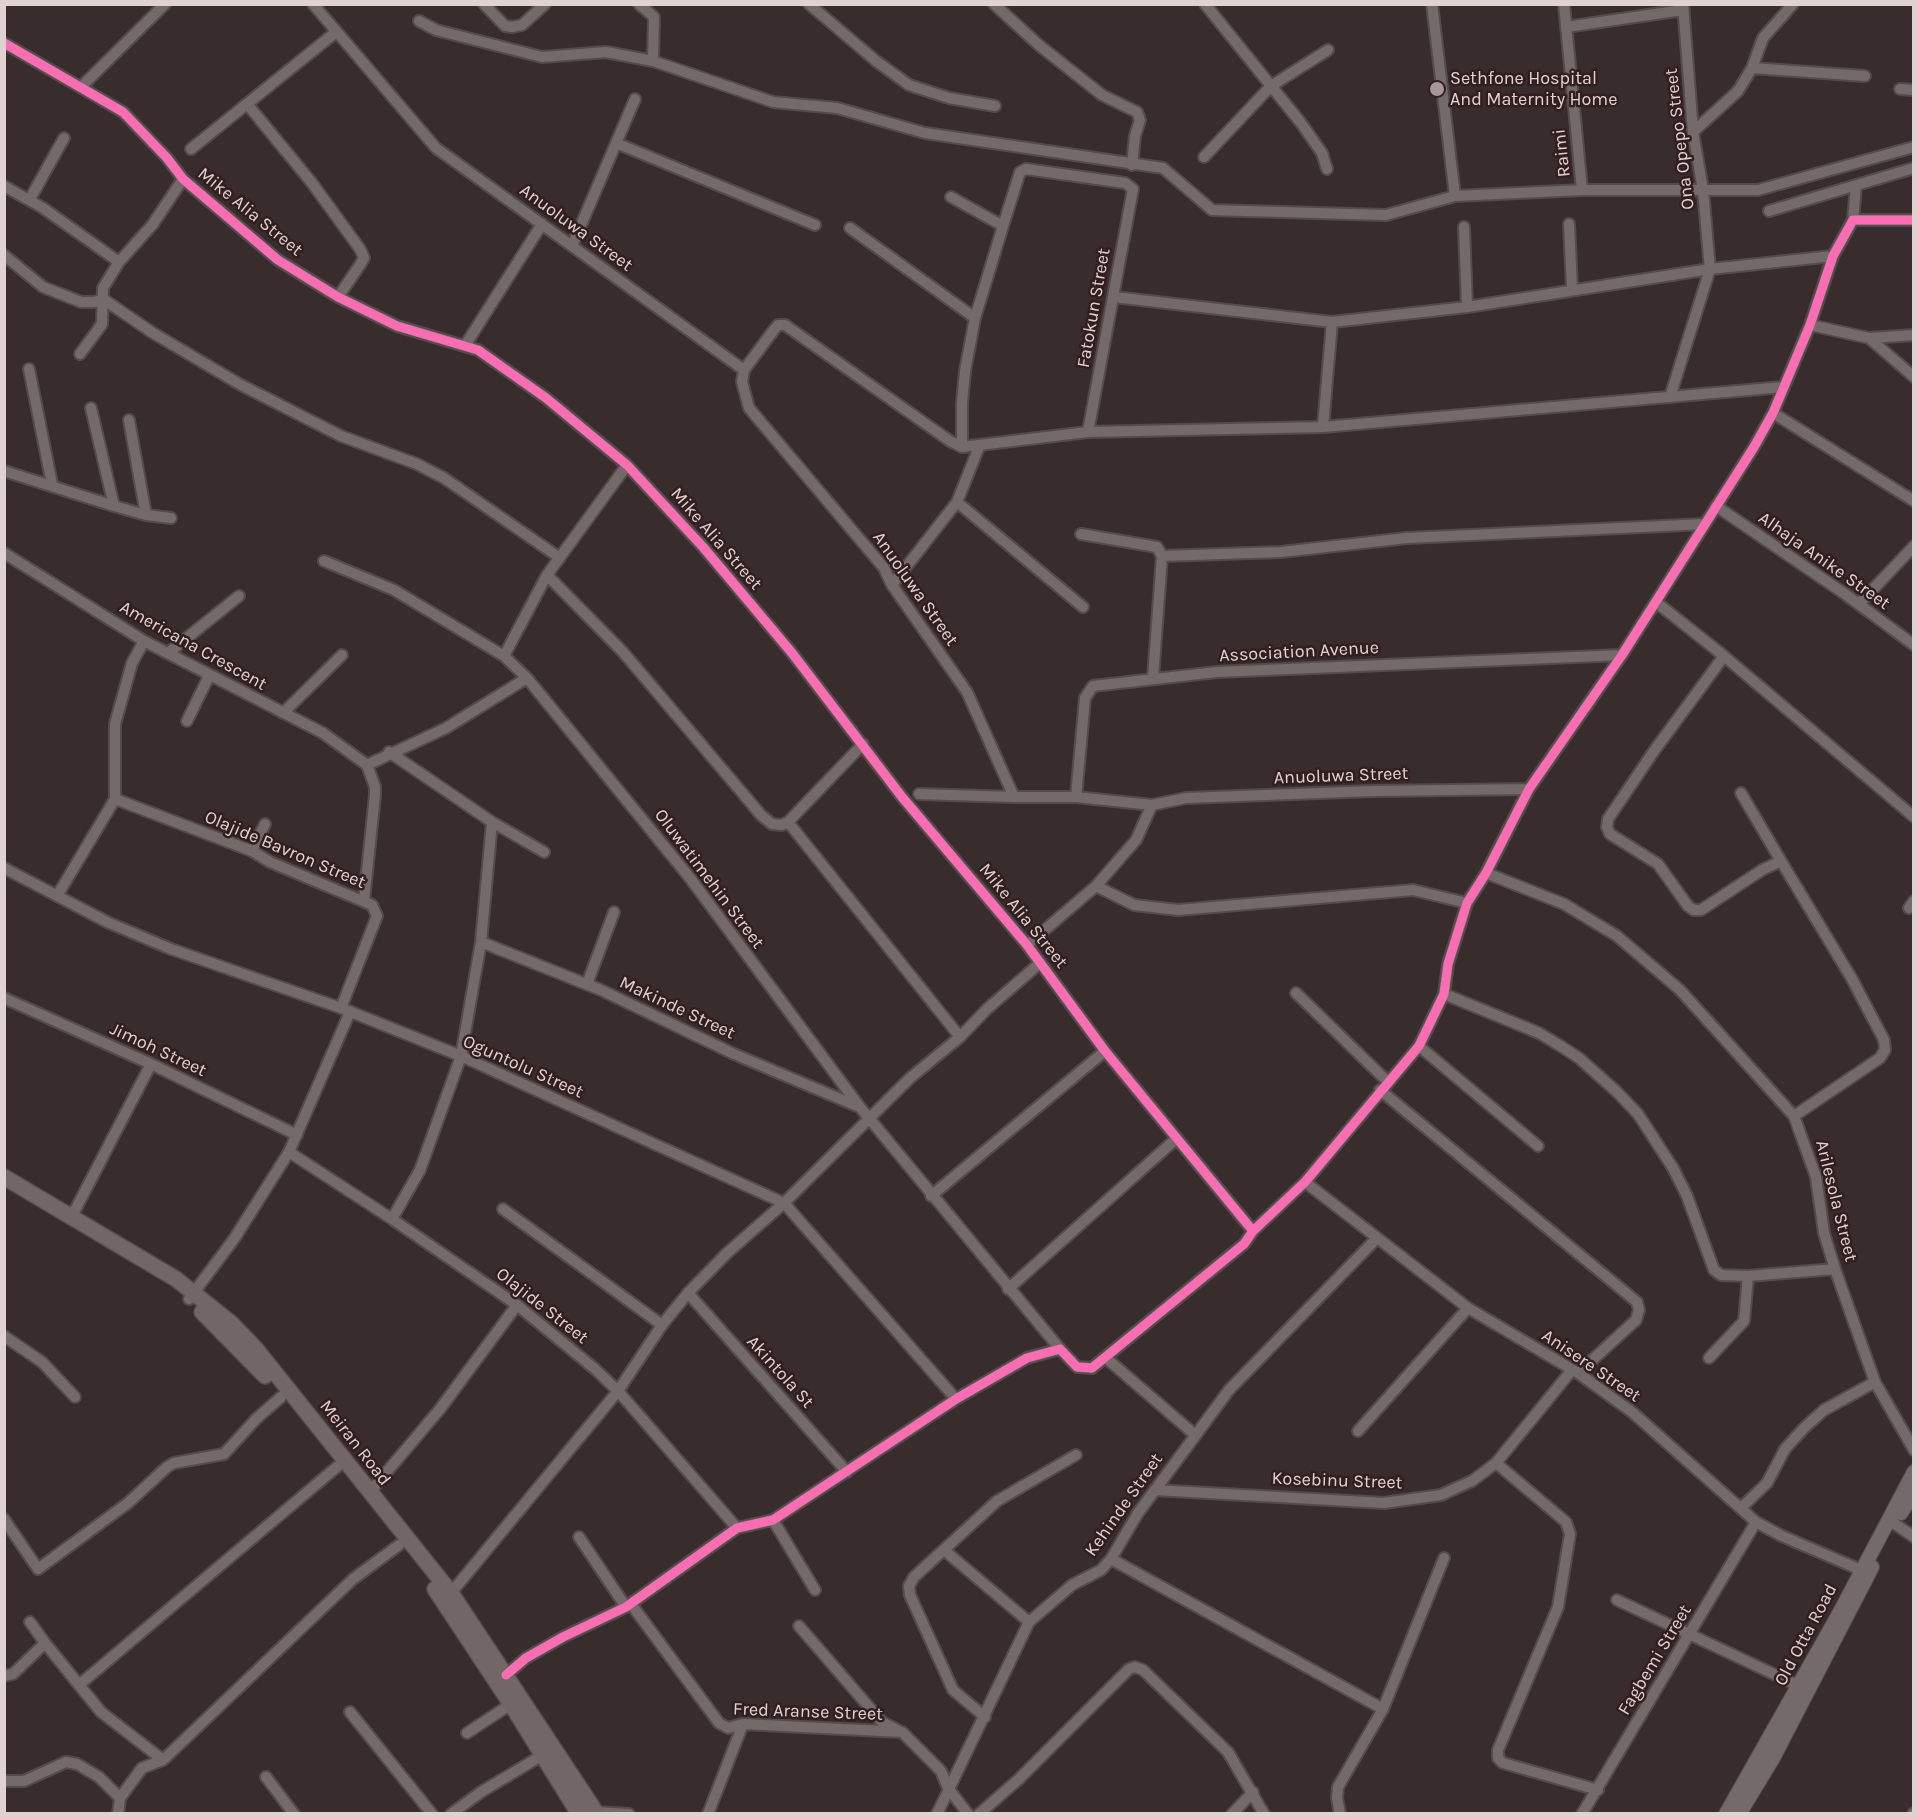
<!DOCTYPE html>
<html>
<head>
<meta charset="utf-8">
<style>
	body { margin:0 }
	#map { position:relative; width:1918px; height:1818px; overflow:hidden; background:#392c2d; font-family:Karla,sans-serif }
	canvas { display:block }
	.frame { position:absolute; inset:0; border:6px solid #e1d2d2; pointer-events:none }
</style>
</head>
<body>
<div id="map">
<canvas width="1918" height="1818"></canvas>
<div class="frame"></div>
</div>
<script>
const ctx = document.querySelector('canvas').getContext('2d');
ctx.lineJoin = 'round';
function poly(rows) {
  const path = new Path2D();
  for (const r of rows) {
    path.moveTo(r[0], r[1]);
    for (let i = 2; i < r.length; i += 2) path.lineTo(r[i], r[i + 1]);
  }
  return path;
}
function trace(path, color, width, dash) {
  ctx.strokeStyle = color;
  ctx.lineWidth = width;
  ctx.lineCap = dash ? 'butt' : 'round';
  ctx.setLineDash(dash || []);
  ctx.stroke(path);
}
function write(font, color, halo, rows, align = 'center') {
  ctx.font = font + ' Karla,sans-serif';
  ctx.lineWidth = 5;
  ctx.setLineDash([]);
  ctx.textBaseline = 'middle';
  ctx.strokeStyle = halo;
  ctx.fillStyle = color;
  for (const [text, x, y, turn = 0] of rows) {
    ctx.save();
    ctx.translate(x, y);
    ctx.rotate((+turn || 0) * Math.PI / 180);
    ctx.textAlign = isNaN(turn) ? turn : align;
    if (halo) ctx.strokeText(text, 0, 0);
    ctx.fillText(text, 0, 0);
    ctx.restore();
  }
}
const minor = poly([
	[313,4,436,148,744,370,742,382,749,408,884,568,892,585,967,692,1014,797,1076,797,1152,805,1186,798,1373,791,1529,789],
	[484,4,505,26,512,27,522,25,545,4],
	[639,4,654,17,653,61],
	[809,4,876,61,909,85,949,98,995,106],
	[994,4,1040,46,1102,95,1137,112,1140,120,1135,136,1132,165],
	[1205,4,1301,123,1322,153,1327,169],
	[1432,4,1455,196],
	[1564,4,1582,190],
	[419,21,436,30,542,57,606,52,653,61,773,102,837,108,925,133,1163,168,1212,210,1386,215,1455,196,1582,190,1758,190,1914,147],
	[1566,27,1683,10],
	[4,43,123,112,167,158,183,179,278,260,338,297,397,326,478,350,546,398,627,465,703,547,792,653,902,797,1027,945,1105,1051,1253,1231],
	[1752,68,1865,76],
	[82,86,165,4],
	[1900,89,1914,90],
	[248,105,312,183,360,249,364,258,360,265,338,297],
	[1693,132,1738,91,1752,68,1763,38,1793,4],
	[616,143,815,225],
	[191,149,336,32],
	[1204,157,1271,86,1328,50],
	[4,186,43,208,119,262],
	[951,197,1003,226,975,318,965,371,962,403,962,447],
	[30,199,64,138],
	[1769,211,1914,168],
	[1853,220,1856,186],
	[1569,224,1572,288],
	[1003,226,1020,172,1026,169,1125,183,1133,189,1088,432],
	[1464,227,1467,307],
	[850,228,975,318],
	[572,246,635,99],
	[4,255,43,287,81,302,95,302,103,299,153,333,241,385,341,436,417,464,444,478,560,558],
	[1114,297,1332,322,1467,307,1710,269,1833,256],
	[1810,325,1869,338,1914,335],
	[1869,338,1914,377],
	[466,344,542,224],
	[80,354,102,324,103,288,119,262,153,224,183,179],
	[29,369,52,484],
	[744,370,773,331,778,325,785,325,950,441,962,447,1088,432,1323,427,1783,387],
	[1670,397,1710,269,1703,190,1693,132,1683,4],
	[91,408,114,506],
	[1773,413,1914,501],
	[129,420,146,515],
	[1323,427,1332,322],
	[4,471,114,506,146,515,171,518],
	[957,502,1083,607],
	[1716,506,1845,594,1914,645],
	[1081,534,1157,547,1162,556,1153,678],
	[4,553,144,641,323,733,367,765],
	[1162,556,1281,552,1407,538,1705,524],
	[324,561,394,590,504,656,527,678,690,878,859,1106,1060,1349],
	[547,575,623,652,761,815,772,824,782,825,788,822,960,1037],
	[892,585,957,502,979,447],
	[1656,602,1724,656,1914,817],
	[1859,604,1914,546],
	[168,653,239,596],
	[504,656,547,575,627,465],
	[1724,656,1654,751,1608,819,1607,827,1610,834,1658,864,1688,906,1694,910,1701,910,1762,870,1781,861,1852,979,1884,1040,1885,1050,1880,1058,1794,1116],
	[283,713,342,655],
	[187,721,209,676],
	[389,752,492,822,544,852],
	[1741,793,1781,861],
	[919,794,1014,797],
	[1076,797,1085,698,1093,686,1217,672,1622,655],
	[115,799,252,851,270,862,372,905,377,916,341,1008],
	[788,822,863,744],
	[252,851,265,824],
	[4,868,107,922,171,949,341,1008,461,1056,784,1203,956,1399],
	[1486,873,1564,904,1617,936,1680,990,1794,1116,1816,1177,1824,1233,1835,1269,1875,1382,1914,1450],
	[1096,886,1136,840,1152,805],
	[57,896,115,799,115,724,132,663,144,641],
	[364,900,375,795,375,787,367,765,446,728,527,678],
	[1909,908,1914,901],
	[481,942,601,990,734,1054,857,1106],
	[1027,945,1096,886,1134,905,1178,910,1413,890,1467,903],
	[587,984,614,912],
	[1296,993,1388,1082],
	[1444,994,1539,1033,1559,1045,1579,1058,1617,1092,1638,1114,1673,1168,1687,1196,1714,1270,1721,1275,1748,1276,1835,1269],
	[4,998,151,1064,297,1135],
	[1419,1046,1538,1146],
	[1380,1090,1637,1302,1639,1310,1636,1320,1578,1373],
	[289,1152,392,1219,517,1305,595,1369,618,1391,737,1528],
	[1305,1182,1468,1308,1578,1373,1632,1412,1756,1522,1782,1536,1861,1570],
	[931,1196,1105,1051],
	[503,1209,662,1325],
	[71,1218,151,1064],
	[392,1219,420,1170,461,1056,481,942,492,822],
	[1008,1289,1177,1138],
	[688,1293,847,1472],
	[189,1299,234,1239,289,1152,350,1012],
	[4,1336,42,1362,75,1397],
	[1106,1358,1194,1434],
	[1709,1358,1744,1321,1748,1276],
	[1358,1431,1468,1308],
	[1496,1463,1566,1522,1570,1534,1558,1607,1498,1750,1498,1758,1503,1763,1598,1790],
	[1155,1490,1384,1503,1441,1495,1472,1481,1496,1463,1572,1370],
	[369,1493,440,1409,517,1305],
	[1741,1508,1767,1483,1785,1449,1804,1428,1824,1410,1875,1382],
	[4,1519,38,1569,128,1503,167,1467,174,1463,224,1454,256,1419,281,1397],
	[773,1520,815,1590],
	[1895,1524,1914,1537],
	[579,1537,626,1607],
	[944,1550,1029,1622],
	[1111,1559,1383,1709],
	[451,1593,618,1391,662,1325,688,1293,727,1253,784,1203,910,1078,960,1037,987,1009,1040,963],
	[1617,1600,1799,1686],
	[631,1604,719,1723,728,1728,743,1724,902,1732,941,1771,948,1788,968,1814],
	[799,1626,882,1722,899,1731],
	[45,1643,101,1712,163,1760],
	[506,1675,526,1658,563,1637,626,1607,737,1528,773,1520,956,1399,1027,1358,1060,1349,1077,1367,1092,1368,1244,1244,1253,1231,1305,1182,1419,1046,1444,994,1448,964,1467,903,1486,873,1529,789,1622,655,1754,447,1773,413,1810,325,1833,256,1853,220,1914,220],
	[4,1676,13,1674,45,1643,30,1622],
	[79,1685,338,1466],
	[350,1712,432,1814],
	[985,1717,953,1690,910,1595,909,1586,914,1577,997,1501,1076,1455],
	[467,1733,511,1704],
	[266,1777,294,1814],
	[4,1781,24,1781,66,1762,77,1764,99,1777,120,1798],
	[595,1812,629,1814],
	[118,1814,120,1798,142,1768,163,1760,353,1579,399,1545],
	[451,1814,481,1792,546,1753],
	[708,1814,743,1724],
	[937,1814,1029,1622,1072,1585,1101,1570,1111,1559,1138,1513,1229,1390,1377,1238],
	[979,1814,1019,1779,1129,1669,1135,1667,1143,1670,1228,1752,1264,1814],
	[1232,1814,1253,1792],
	[1340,1814,1337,1798,1338,1787,1383,1709,1444,1558],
	[1582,1814,1756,1522],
	[1913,1814,1914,1813]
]);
const tertiary = poly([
	[1901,1513,1914,1492],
	[1726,1814,1839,1614,1914,1472],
	[1739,1814,1773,1758,1872,1567]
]);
const secondary = poly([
	[4,1177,176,1279,231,1323,256,1349,451,1593,597,1814],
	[202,1312,265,1376],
	[435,1589,511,1704,579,1814]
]);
const cycleway = poly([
	[4,43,123,112,167,158,183,179,278,260,338,297,397,326,478,350,546,398,627,465,703,547,792,653,902,797,1027,945,1105,1051,1253,1231],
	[506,1675,526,1658,563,1637,626,1607,737,1528,773,1520,956,1399,1027,1358,1060,1349,1077,1367,1092,1368,1244,1244,1253,1231,1305,1182,1419,1046,1444,994,1448,964,1467,903,1486,873,1529,789,1622,655,1754,447,1773,413,1810,325,1833,256,1853,220,1914,220]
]);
const markers = [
	[1437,89,8,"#a69898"]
];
const poiNames = [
	["Sethfone Hospital",1450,79],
	["And Maternity Home",1450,100]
];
const streetNames = [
	["Ona Opepo Street",1680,139,-97],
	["Raimi",1562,153,-96],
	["Mike Alia Street",250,212,39],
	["Anuoluwa Street",576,228,36],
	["Fatokun Street",1094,308,-80],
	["Mike Alia Street",716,539,49],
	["Alhaja Anike Street",1824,561,35],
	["Anuoluwa Street",915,589,55],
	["Americana Crescent",193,646,29],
	["Association Avenue",1299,652,-3],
	["Anuoluwa Street",1341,776,-2],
	["Olajide Bavron Street",285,850,23],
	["Oluwatimehin Street",709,879,53],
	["Mike Alia Street",1023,916,51],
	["Makinde Street",677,1008,25],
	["Jimoh Street",158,1050,25],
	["Oguntolu Street",523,1067,24],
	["Arilesola Street",1836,1201,76],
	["Olajide Street",542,1306,38],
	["Anisere Street",1591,1366,34],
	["Akintola St",780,1372,48],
	["Meiran Road",355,1443,52],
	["Kosebinu Street",1337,1481,2],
	["Kehinde Street",1124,1505,-55],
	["Old Otta Road",1806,1635,-62],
	["Fagbemi Street",1655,1660,-59],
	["Fred Aranse Street",808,1712,2]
];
trace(minor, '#564b4b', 14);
trace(tertiary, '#564b4b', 16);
trace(secondary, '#564b4b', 18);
trace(minor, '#746a6a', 10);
trace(tertiary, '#746a6a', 14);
trace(secondary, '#726666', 15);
trace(cycleway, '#f96db3', 9);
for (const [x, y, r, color] of markers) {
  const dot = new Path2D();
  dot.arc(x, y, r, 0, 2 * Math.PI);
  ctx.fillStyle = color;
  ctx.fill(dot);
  trace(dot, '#331e1f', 2);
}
write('18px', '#e1d2d2', '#331e1f', poiNames, 'left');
write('18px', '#e1d2d2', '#331e1f', streetNames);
</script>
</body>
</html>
